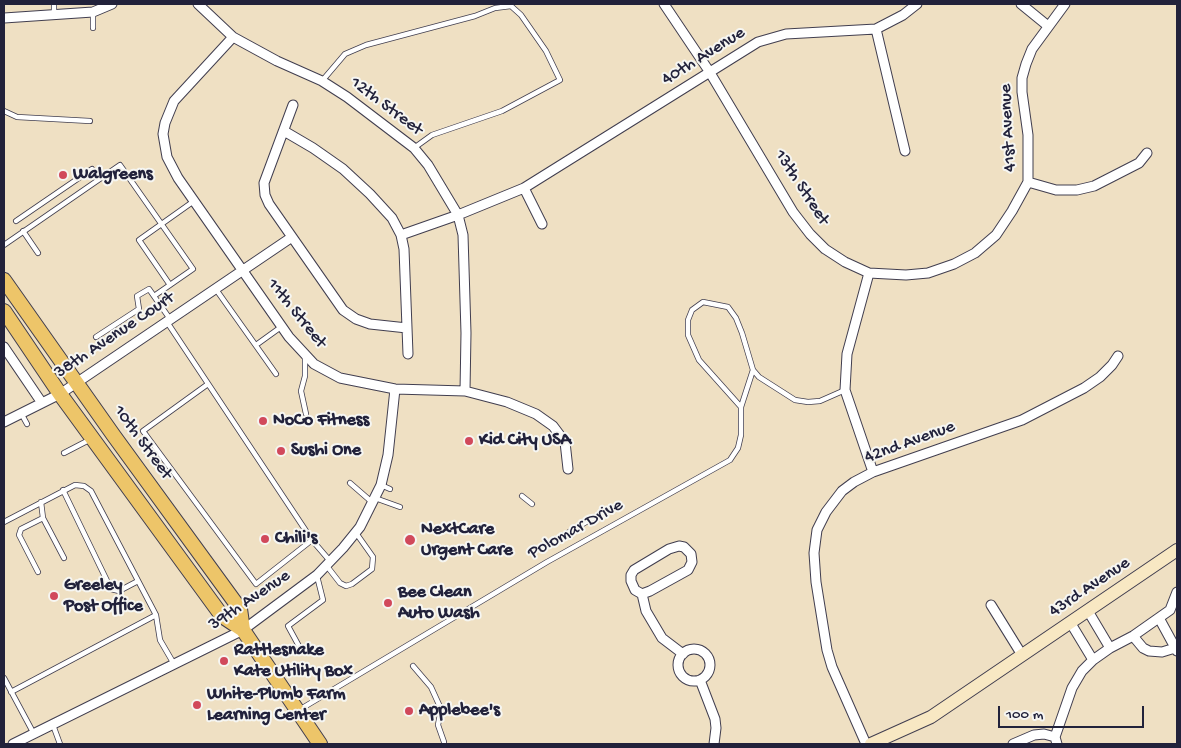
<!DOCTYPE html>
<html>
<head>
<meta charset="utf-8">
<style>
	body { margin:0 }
	#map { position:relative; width:1181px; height:748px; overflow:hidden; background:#efe0c3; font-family:"Gochi Hand",sans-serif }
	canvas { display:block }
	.frame { position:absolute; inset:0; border:5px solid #22223b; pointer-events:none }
	.scale { position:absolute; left:998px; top:706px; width:146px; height:22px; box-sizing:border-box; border:2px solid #22223b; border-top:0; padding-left:6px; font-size:15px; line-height:18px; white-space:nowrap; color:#22223b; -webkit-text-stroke:4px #f6f6f2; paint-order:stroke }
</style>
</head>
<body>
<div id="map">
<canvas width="1181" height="748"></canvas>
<div class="frame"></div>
<div class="scale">100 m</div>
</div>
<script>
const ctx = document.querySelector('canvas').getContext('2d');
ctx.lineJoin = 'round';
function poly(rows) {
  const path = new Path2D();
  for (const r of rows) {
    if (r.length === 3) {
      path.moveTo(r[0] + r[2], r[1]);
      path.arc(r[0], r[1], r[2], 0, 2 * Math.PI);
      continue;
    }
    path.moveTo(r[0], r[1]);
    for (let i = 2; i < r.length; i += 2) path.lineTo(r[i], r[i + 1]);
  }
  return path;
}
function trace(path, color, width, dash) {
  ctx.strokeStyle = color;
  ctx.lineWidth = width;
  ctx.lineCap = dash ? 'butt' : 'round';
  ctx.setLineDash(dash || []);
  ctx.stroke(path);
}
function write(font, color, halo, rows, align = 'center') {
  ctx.font = font + ' "Gochi Hand",sans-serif';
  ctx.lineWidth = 4;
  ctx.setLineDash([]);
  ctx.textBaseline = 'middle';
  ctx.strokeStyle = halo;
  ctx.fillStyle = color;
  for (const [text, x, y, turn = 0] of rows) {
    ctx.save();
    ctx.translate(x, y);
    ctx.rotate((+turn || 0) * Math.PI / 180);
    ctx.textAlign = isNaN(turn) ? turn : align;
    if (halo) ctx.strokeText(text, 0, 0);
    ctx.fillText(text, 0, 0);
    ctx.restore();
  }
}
const lane = poly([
	[54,4,54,14],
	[93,28,93,12],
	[322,81,345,54,366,45,475,16,495,8,511,6,521,15,546,51,560,80,502,111,432,135,414,148],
	[4,111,17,117,90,121],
	[16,221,92,169],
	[23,231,38,253],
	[4,245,120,165,193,269,154,296],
	[170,285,139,240,194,201],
	[215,288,276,374],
	[167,322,312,540,330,561],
	[96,337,139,309,137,296,149,289,170,319],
	[256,345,281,327],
	[305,357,305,376,301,391,306,414],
	[753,370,759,377,795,400,808,402,820,401,845,390],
	[208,384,143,431,256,584,312,540],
	[21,413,27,424],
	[64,453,91,439],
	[350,483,373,503],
	[381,485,390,489],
	[63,490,111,589,119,591,138,581],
	[522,496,532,504],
	[375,498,400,507],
	[41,502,43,518,64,558],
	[4,522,75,485,84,486,91,491,156,615,160,640,174,664],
	[552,542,593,518],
	[326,565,340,583,346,586,352,584,372,569,373,557,356,533],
	[38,572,19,535,21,529,43,518],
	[300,648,288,626,323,600,317,576],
	[413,666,431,687,441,709,438,725,444,742],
	[4,678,34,734],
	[11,692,156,615],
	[299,710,547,562,730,460,738,448,741,435,741,407,753,370,742,333,736,318,728,307,703,302,692,310,688,320,688,335,699,360,741,407],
	[53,725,60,744]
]);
const street = poly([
	[198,4,233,37,277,61,322,81,347,97,414,148,428,165,458,215,463,235,466,333,465,391],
	[664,4,709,71,793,212,810,234,825,249,845,262,869,273,906,275,928,273,954,264,975,253,996,235,1012,211,1028,182,1028,135,1022,92,1022,78,1026,64,1032,49,1065,4],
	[1021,4,1048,26],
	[4,18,93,12,112,4],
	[876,29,905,151],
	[233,37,174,101,165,123,163,134,167,157,178,178,289,337,314,364,340,378,395,389,465,391,507,402,536,414,553,426,565,442,568,469],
	[293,105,264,183,265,195,269,204,343,310,356,319,370,324,407,328],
	[284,131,313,148,343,169,370,194,392,218,401,235,404,249,408,354],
	[1028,182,1056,190,1077,190,1094,186,1139,163,1147,153],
	[524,188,542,224],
	[401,235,458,215,524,188,758,42,786,34,876,29,903,15,917,4],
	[869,273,847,354,845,390,873,472],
	[4,347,42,403],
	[4,422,60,394,292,237],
	[679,546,684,547,691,554,692,562,688,570,650,591,642,594,635,590,631,581,631,575,634,570,669,549,679,546],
	[642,594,646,611,662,638,683,654],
	[991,605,1022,655],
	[1088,611,1110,648],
	[1159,618,1177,651],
	[1070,622,1093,660],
	[1133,636,1143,648,1149,651,1162,652,1175,648],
	[694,665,16],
	[700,680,715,719,716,728,714,744],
	[13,744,243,630,317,575,343,548,360,527,381,485,388,455,395,389],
	[866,744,832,667,827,650,816,582,814,553,817,530,826,512,842,491,854,482,873,472,1022,420,1084,388,1100,377,1112,365,1118,356],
	[1013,744,1034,735,1044,734,1055,737],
	[1057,744,1055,737,1072,688,1082,671,1093,660,1110,648,1133,636,1170,610,1177,592]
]);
const secondary = poly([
	[871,744,931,717,1177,550]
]);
const primary = poly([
	[4,280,114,436,240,609,243,630],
	[4,311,60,394,222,616,243,630,320,744]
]);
const markers = [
	[63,175,5,"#d1495b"],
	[263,421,5,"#d1495b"],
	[469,441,5,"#d1495b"],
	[281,451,5,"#d1495b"],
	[265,539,5,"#d1495b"],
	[410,540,6,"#d1495b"],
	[54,596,5,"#d1495b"],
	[388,603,5,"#d1495b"],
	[224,661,5,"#d1495b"],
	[197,705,5,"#d1495b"],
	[409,711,5,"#d1495b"]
];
const streetNames = [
	["40th Avenue",704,57,-32],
	["12th Street",386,107,37],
	["41st Avenue",1009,128,-93],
	["13th Street",801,188,57],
	["11th Street",296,314,51],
	["38th Avenue Court",115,336,-34],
	["10th Street",142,443,54],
	["42nd Avenue",910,443,-20],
	["Polomar Drive",576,530,-29],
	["43rd Avenue",1090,588,-34],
	["39th Avenue",250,601,-34]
];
const poiNames = [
	["Walgreens",73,175],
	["NoCo Fitness",273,421],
	["Kid City USA",479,441],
	["Sushi One",291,451],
	["NextCare",421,530],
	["Urgent Care",421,551],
	["Chili's",275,539],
	["Greeley",64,586],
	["Post Office",64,607],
	["Bee Clean",398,593],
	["Auto Wash",398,614],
	["Rattlesnake",234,651],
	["Kate Utility Box",234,672],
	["White-Plumb Farm",207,695],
	["Learning Center",207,716],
	["Applebee's",419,711]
];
trace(lane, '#413e4f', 6);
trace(street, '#413e4f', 11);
trace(secondary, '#413e4f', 14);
trace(primary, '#413e4f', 16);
trace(lane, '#fff', 4.5);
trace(street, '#fff', 9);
trace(secondary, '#f8e8c3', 12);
trace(primary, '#edc569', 14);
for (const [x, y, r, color] of markers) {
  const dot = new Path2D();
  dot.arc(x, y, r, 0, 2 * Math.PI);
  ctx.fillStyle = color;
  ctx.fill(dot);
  trace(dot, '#f6f6f2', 2);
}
write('18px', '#22223b', '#f6f6f2', streetNames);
write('bold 18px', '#22223b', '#f6f6f2', poiNames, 'left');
</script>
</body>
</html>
